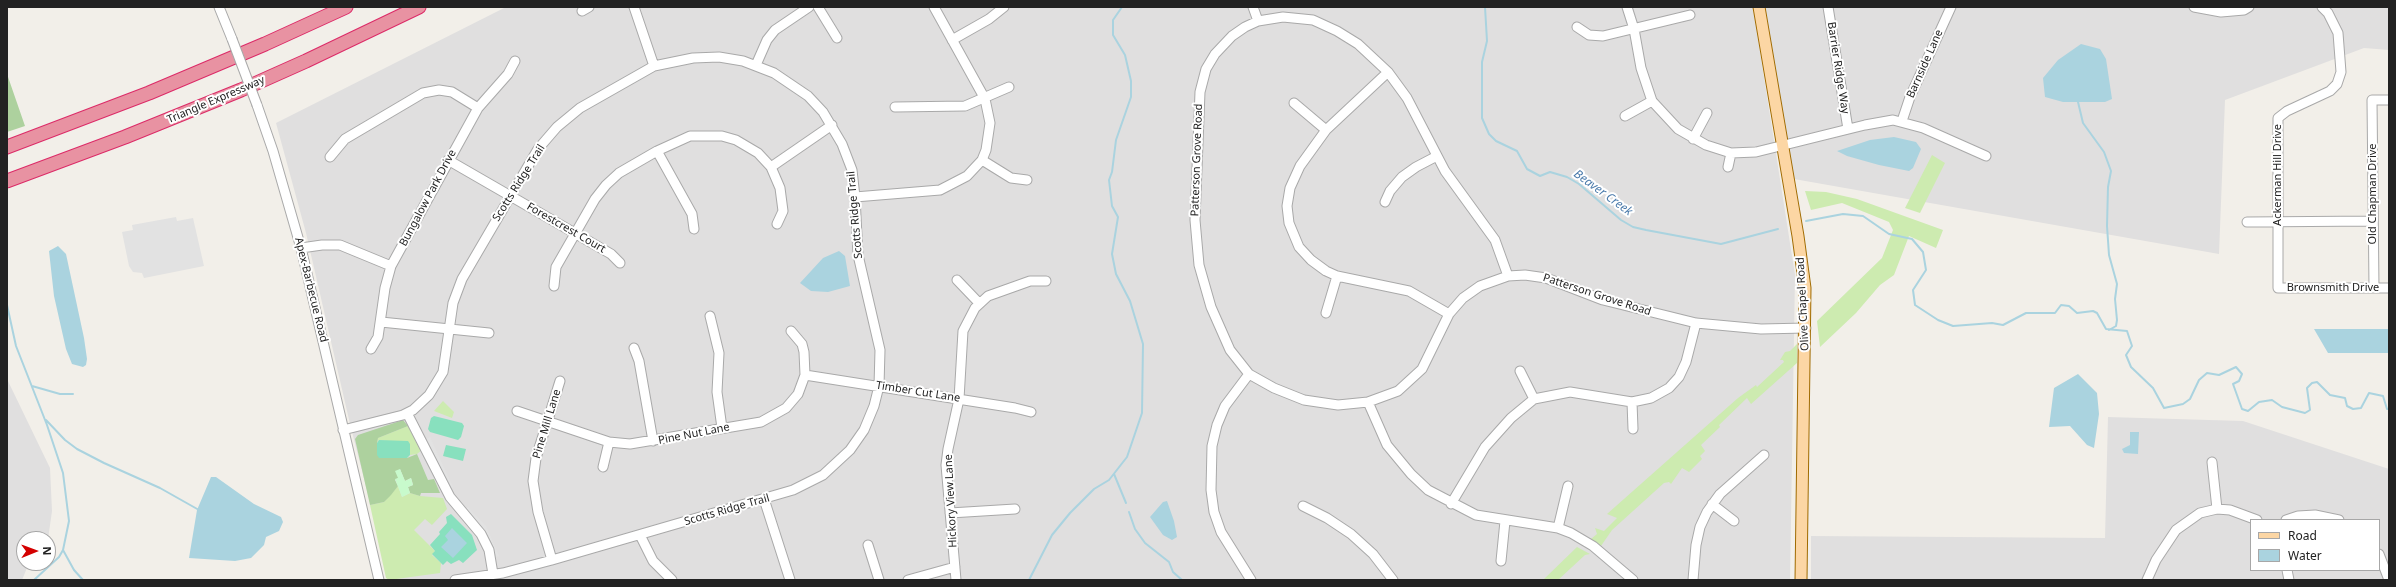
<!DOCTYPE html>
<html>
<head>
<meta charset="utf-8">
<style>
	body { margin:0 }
	#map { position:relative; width:2396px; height:587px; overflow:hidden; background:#f2efe9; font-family:"Noto Sans",sans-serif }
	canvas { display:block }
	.frame { position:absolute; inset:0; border:8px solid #222; pointer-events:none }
	.legend { position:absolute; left:2250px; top:519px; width:130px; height:52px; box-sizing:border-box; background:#fff; border:1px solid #a7a7a7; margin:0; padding:5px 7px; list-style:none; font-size:12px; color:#222 }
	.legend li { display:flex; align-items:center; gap:8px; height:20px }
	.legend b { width:20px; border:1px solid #a7a7a7 }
	.north { position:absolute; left:16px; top:531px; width:40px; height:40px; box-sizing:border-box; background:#fff; border:1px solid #a7a7a7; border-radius:50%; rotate:89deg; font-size:11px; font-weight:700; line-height:16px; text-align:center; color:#222 }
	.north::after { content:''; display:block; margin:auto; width:14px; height:18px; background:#d40000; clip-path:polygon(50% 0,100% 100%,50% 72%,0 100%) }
</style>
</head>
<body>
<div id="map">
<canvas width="2396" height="587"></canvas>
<div class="frame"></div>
<ul class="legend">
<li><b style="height:5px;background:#fcd6a4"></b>Road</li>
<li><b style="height:11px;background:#aad3df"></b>Water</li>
</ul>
<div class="north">N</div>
</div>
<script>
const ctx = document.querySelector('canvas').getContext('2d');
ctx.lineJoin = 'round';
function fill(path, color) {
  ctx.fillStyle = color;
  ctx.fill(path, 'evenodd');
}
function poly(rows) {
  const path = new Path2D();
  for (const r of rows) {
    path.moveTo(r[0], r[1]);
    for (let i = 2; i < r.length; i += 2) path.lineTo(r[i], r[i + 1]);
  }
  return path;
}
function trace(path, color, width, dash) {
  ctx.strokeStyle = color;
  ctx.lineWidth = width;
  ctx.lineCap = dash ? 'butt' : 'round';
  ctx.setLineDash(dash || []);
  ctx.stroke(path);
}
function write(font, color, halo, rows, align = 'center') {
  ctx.font = font + ' "Noto Sans",sans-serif';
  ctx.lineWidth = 4;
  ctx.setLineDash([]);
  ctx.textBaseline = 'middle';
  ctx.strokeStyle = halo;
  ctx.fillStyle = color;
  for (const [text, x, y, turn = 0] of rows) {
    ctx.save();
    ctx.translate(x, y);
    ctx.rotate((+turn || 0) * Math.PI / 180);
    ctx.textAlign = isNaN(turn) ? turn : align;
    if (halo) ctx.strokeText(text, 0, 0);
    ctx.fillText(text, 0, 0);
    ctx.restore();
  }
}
const residential = poly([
	[506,7,1753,7,1795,275,1790,580,390,580,350,424,306,233,276,123],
	[1764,7,2389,7,2389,50,2364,48,2225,100,2219,254,1794,179],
	[7,379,50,468,52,511,48,539,24,539,24,563,29,563,22,580,7,580],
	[2108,417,2243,421,2389,469,2389,580,1811,580,1811,536,2105,538],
	[2251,520,2379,520,2379,570,2251,570]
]);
const grass = poly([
	[1932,155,1945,163,1920,213,1905,208],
	[1805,191,1826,192,1857,199,1943,230,1936,248,1909,236,1894,275,1880,285,1856,313,1820,347,1817,321,1882,258,1893,230,1889,222,1842,203,1811,210],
	[1797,344,1797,363,1751,404,1747,398,1719,425,1720,427,1701,445,1705,451,1700,456,1702,459,1689,472,1682,468,1671,484,1669,482,1664,483,1612,530,1601,546,1591,539,1597,534,1595,528,1604,531,1617,518,1607,514,1738,398,1756,385,1757,387,1784,362,1783,360,1780,360,1785,352,1790,351],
	[443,401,454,412,452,418,434,411],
	[408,426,422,450,417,454,410,455,410,444,379,440,377,443,378,438],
	[398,486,402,497,410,493,420,496,443,498,447,509,432,525,425,519,414,530,435,551,432,555,441,563,440,573,389,580,386,578,370,505,384,502],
	[1577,547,1590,554,1585,555,1558,580,1543,580]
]);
const forest = poly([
	[7,74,25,126,7,132],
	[403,420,408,426,378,438,377,443,407,458,417,454,428,480,434,479,440,493,421,493,420,496,410,493,408,487,413,485,412,481,411,478,405,481,400,469,398,478,395,480,398,486,391,495,384,502,370,505,355,439,358,435]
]);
const park = poly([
	[400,469,405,481,411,478,413,485,408,487,410,493,402,497,395,479,398,478,395,471]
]);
const pitch = poly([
	[434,416,462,423,464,426,461,437,458,440,430,432,428,429,431,418],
	[379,440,408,441,410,444,410,455,407,458,379,458,377,455,377,443],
	[446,445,466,449,463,461,443,456],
	[451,514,472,535,477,550,463,563,459,560,451,564,447,561,443,565,432,554,435,551,430,545,440,534,439,532,447,523,446,517]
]);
const parking = poly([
	[176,217,177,221,193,218,204,266,144,278,142,273,133,272,129,266,122,232,133,230,132,225],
	[430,437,453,487,449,490,426,439],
	[468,507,486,526,499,556,494,558,465,509]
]);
const water = poly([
	[2081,44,2100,49,2106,59,2112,99,2105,102,2063,102,2045,97,2043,78,2058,60],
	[1894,137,1916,142,1921,149,1913,168,1909,171,1879,165,1847,156,1837,151,1870,140],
	[58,246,66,254,84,338,87,359,86,365,83,367,72,364,66,349,54,296,49,251],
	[839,251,845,256,850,286,828,292,811,291,800,283,823,258],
	[2314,329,2389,329,2389,353,2328,353],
	[2078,374,2097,393,2099,414,2094,448,2087,445,2070,426,2049,427,2054,388],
	[2130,432,2139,432,2138,454,2124,453,2122,449,2130,445],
	[211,477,216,477,254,504,281,517,283,522,279,531,266,537,264,545,251,558,235,561,189,558,197,510],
	[1167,501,1174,521,1177,537,1172,540,1163,535,1150,517,1163,502],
	[452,528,467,543,453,558,441,547,448,540,445,536]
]);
const stream = poly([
	[1485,7,1487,41,1482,62,1482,118,1489,134,1496,141,1517,151,1527,169,1540,176,1550,172,1567,177,1579,184,1621,220,1633,227,1646,230,1721,244,1778,229],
	[2078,102,2083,123,2104,152,2111,171,2108,187,2107,226,2109,255,2117,284,2115,299,2117,320,2116,326,2109,330],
	[1806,221,1843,214,1863,216,1889,234,1912,239,1923,252,1926,270,1913,290,1915,305,1938,320,1953,326,1992,323,2003,325,2026,313,2055,313,2061,305,2069,306,2077,313,2093,311,2097,313,2106,329,2127,331,2132,346,2126,355,2131,367,2153,388,2164,408,2183,404,2190,399,2199,380,2207,373,2219,375,2236,367,2242,374,2239,381,2233,384,2242,409,2248,411,2259,402,2272,400,2282,407,2305,413,2310,410,2307,388,2312,383,2317,382,2330,395,2345,398,2347,406,2353,409,2361,408,2369,393,2383,396,2387,409,2389,409],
	[7,305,16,346,47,425,63,473,69,521,63,550,59,557,34,580],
	[32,386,60,394,73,394],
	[46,420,65,440,77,449,104,463,160,488,199,510],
	[1114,474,1126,503],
	[1129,512,1135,529,1145,543,1169,562,1173,572,1182,580],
	[63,550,74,570,83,580],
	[1029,580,1052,535,1070,513,1094,489,1109,480,1127,457,1142,413,1143,344,1130,301,1116,274,1112,254,1118,217,1112,206,1109,180,1112,172,1116,140,1131,97,1131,81,1125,55,1113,35,1113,20,1122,7]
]);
const minor = poly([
	[219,7,232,39],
	[634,7,654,66],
	[818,7,837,38],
	[1253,7,1258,21],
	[1627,7,1634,29,1641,68,1652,101,1678,129,1706,145,1731,153,1756,152,1865,125,1893,120,1923,128,1986,156],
	[1828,7,1848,129],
	[2194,7,2221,12,2244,10,2249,7],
	[2322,7,2328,13,2338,33,2341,72,2337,84,2330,91,2287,111,2278,118,2278,288,2389,288],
	[582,11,589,7],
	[1577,27,1589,35,1603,36,1690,15],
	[952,40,989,19,1004,7],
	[756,65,767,40,775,30,809,7],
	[1388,72,1326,130,1300,166,1290,188,1287,206,1289,223,1299,247,1311,260,1326,271,1337,276,1409,291,1449,314],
	[1294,103,1326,130],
	[257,105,273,151,301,248,379,580],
	[895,107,965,106,1009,87],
	[1625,116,1652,101],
	[1902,121,1910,97,1951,7],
	[1693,139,1707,113],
	[657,151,692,214,694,229],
	[330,157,345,139,423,93,439,90,452,92,478,108],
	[448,160,611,254,620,263],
	[982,160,1011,178,1027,180],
	[771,167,832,125],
	[1728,167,1731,153],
	[855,197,940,190,967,176,982,160,986,150,990,123,985,99,934,7],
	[1385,202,1390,191,1402,177,1416,167,1437,156],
	[2247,222,2373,221],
	[301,248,322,245,340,245,391,266],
	[1508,276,1495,240,1445,171,1407,98,1388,72,1358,44,1337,31,1313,20,1283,17,1258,21,1245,27,1232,36,1215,54,1206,69,1200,92,1195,220,1199,265,1211,307,1230,350,1249,374,1274,388,1304,400,1338,405,1368,402,1398,391,1422,369,1449,314,1463,298,1480,286,1508,276,1525,275,1546,278,1603,300,1696,323,1761,329,1806,328],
	[957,280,979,303],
	[554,286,556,267,595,199,606,185,619,173,657,151,690,136,722,136,736,140,758,153,771,167,780,188,783,211,777,224],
	[2374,288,2372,100,2389,100],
	[1326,313,1337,276],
	[710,316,719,353,717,392,722,428],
	[381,322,489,333],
	[634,348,639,361,653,441],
	[371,349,378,337,385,288,391,266,478,108,508,74,515,61],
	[1520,371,1534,399],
	[1249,374,1225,406,1217,425,1212,446,1211,490,1214,512,1221,532,1251,580],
	[805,375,1015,408,1031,412],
	[1368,402,1387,445,1411,474,1428,490,1476,515,1558,528,1571,533,1593,546,1633,580],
	[1632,402,1633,429],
	[517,411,609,442,630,444,761,422,786,408,798,394,805,375,804,352,802,344,791,331],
	[407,413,450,497,481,534,489,550,493,574],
	[343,430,403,415,413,410,429,395,443,372,453,303,462,279,538,149,557,127,580,108,654,66,693,58,719,57,743,61,774,73,808,96,823,112,842,144,852,170,855,197,858,255,880,350,879,386,874,406,864,430,850,450,823,475,793,490,552,560,503,573,455,580],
	[2212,462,2217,509],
	[603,467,609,442],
	[764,499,790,580],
	[1451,504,1485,447,1511,418,1534,399,1570,392,1632,402,1651,398,1669,388,1679,377,1686,362,1696,323],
	[1712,504,1734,521],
	[1303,506,1327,518,1351,534,1373,554,1393,580],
	[950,513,1015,509],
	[2286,520,2298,516,2315,515,2339,520],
	[1558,528,1568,486],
	[640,535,653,561,672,580],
	[868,545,879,580],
	[2379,554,2389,580],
	[552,560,538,512,533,481,536,458,560,381],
	[1501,561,1505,521],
	[2287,570,2289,580],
	[908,580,955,567],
	[956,580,946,465,948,449,959,399,963,331,975,308,988,296,1030,281,1046,281],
	[1693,580,1696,545,1700,527,1707,512,1720,494,1764,455],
	[2147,580,2156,560,2176,530,2200,513,2217,509,2230,510,2257,520]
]);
const major = poly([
	[1759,7,1798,236,1805,288,1801,580]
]);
const highway = poly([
	[7,147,149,93,265,44,346,7],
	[7,181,125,137,241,90,306,61,419,7]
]);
const minorBridge = poly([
	[232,39,257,105]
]);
const streetNames = [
	["Barnside Lane",1925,64,-66],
	["Barrier Ridge Way",1838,68,81],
	["Triangle Expressway",216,100,-23],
	["Patterson Grove Road",1197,160,-88],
	["Ackerman Hill Drive",2278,175,-90],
	["Scotts Ridge Trail",519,183,-58],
	["Old Chapman Drive",2373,194,-90],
	["Bungalow Park Drive",428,198,-62],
	["Scotts Ridge Trail",855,215,-95],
	["Forestcrest Court",566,228,30],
	["Brownsmith Drive",2333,288],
	["Apex-Barbecue Road",311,290,76],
	["Patterson Grove Road",1597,295,18],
	["Olive Chapel Road",1803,304,-93],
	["Timber Cut Lane",918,392,9],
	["Pine Mill Lane",547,424,-73],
	["Pine Nut Lane",694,434,-11],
	["Hickory View Lane",951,501,-93],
	["Scotts Ridge Trail",727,510,-16]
];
const waterNames = [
	["Beaver Creek",1603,193,36]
];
fill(residential, '#e0dfdf');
fill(grass, '#cdebb0');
fill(forest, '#add19e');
fill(park, '#c8facc');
fill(pitch, '#88e0be');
fill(parking, '#e2e2e2');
fill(water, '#aad3df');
trace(stream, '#aad3df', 2);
trace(minor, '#a9a9a9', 11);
trace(major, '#a06b00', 13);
trace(highway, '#dc2a67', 15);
trace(minor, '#fff', 9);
trace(major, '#fcd6a4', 11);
trace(highway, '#e892a2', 13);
trace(minorBridge, '#a9a9a9', 11, []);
trace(minorBridge, '#fff', 9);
write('11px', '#222', '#fff', streetNames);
write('italic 12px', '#4a7aab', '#fff', waterNames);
</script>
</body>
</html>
